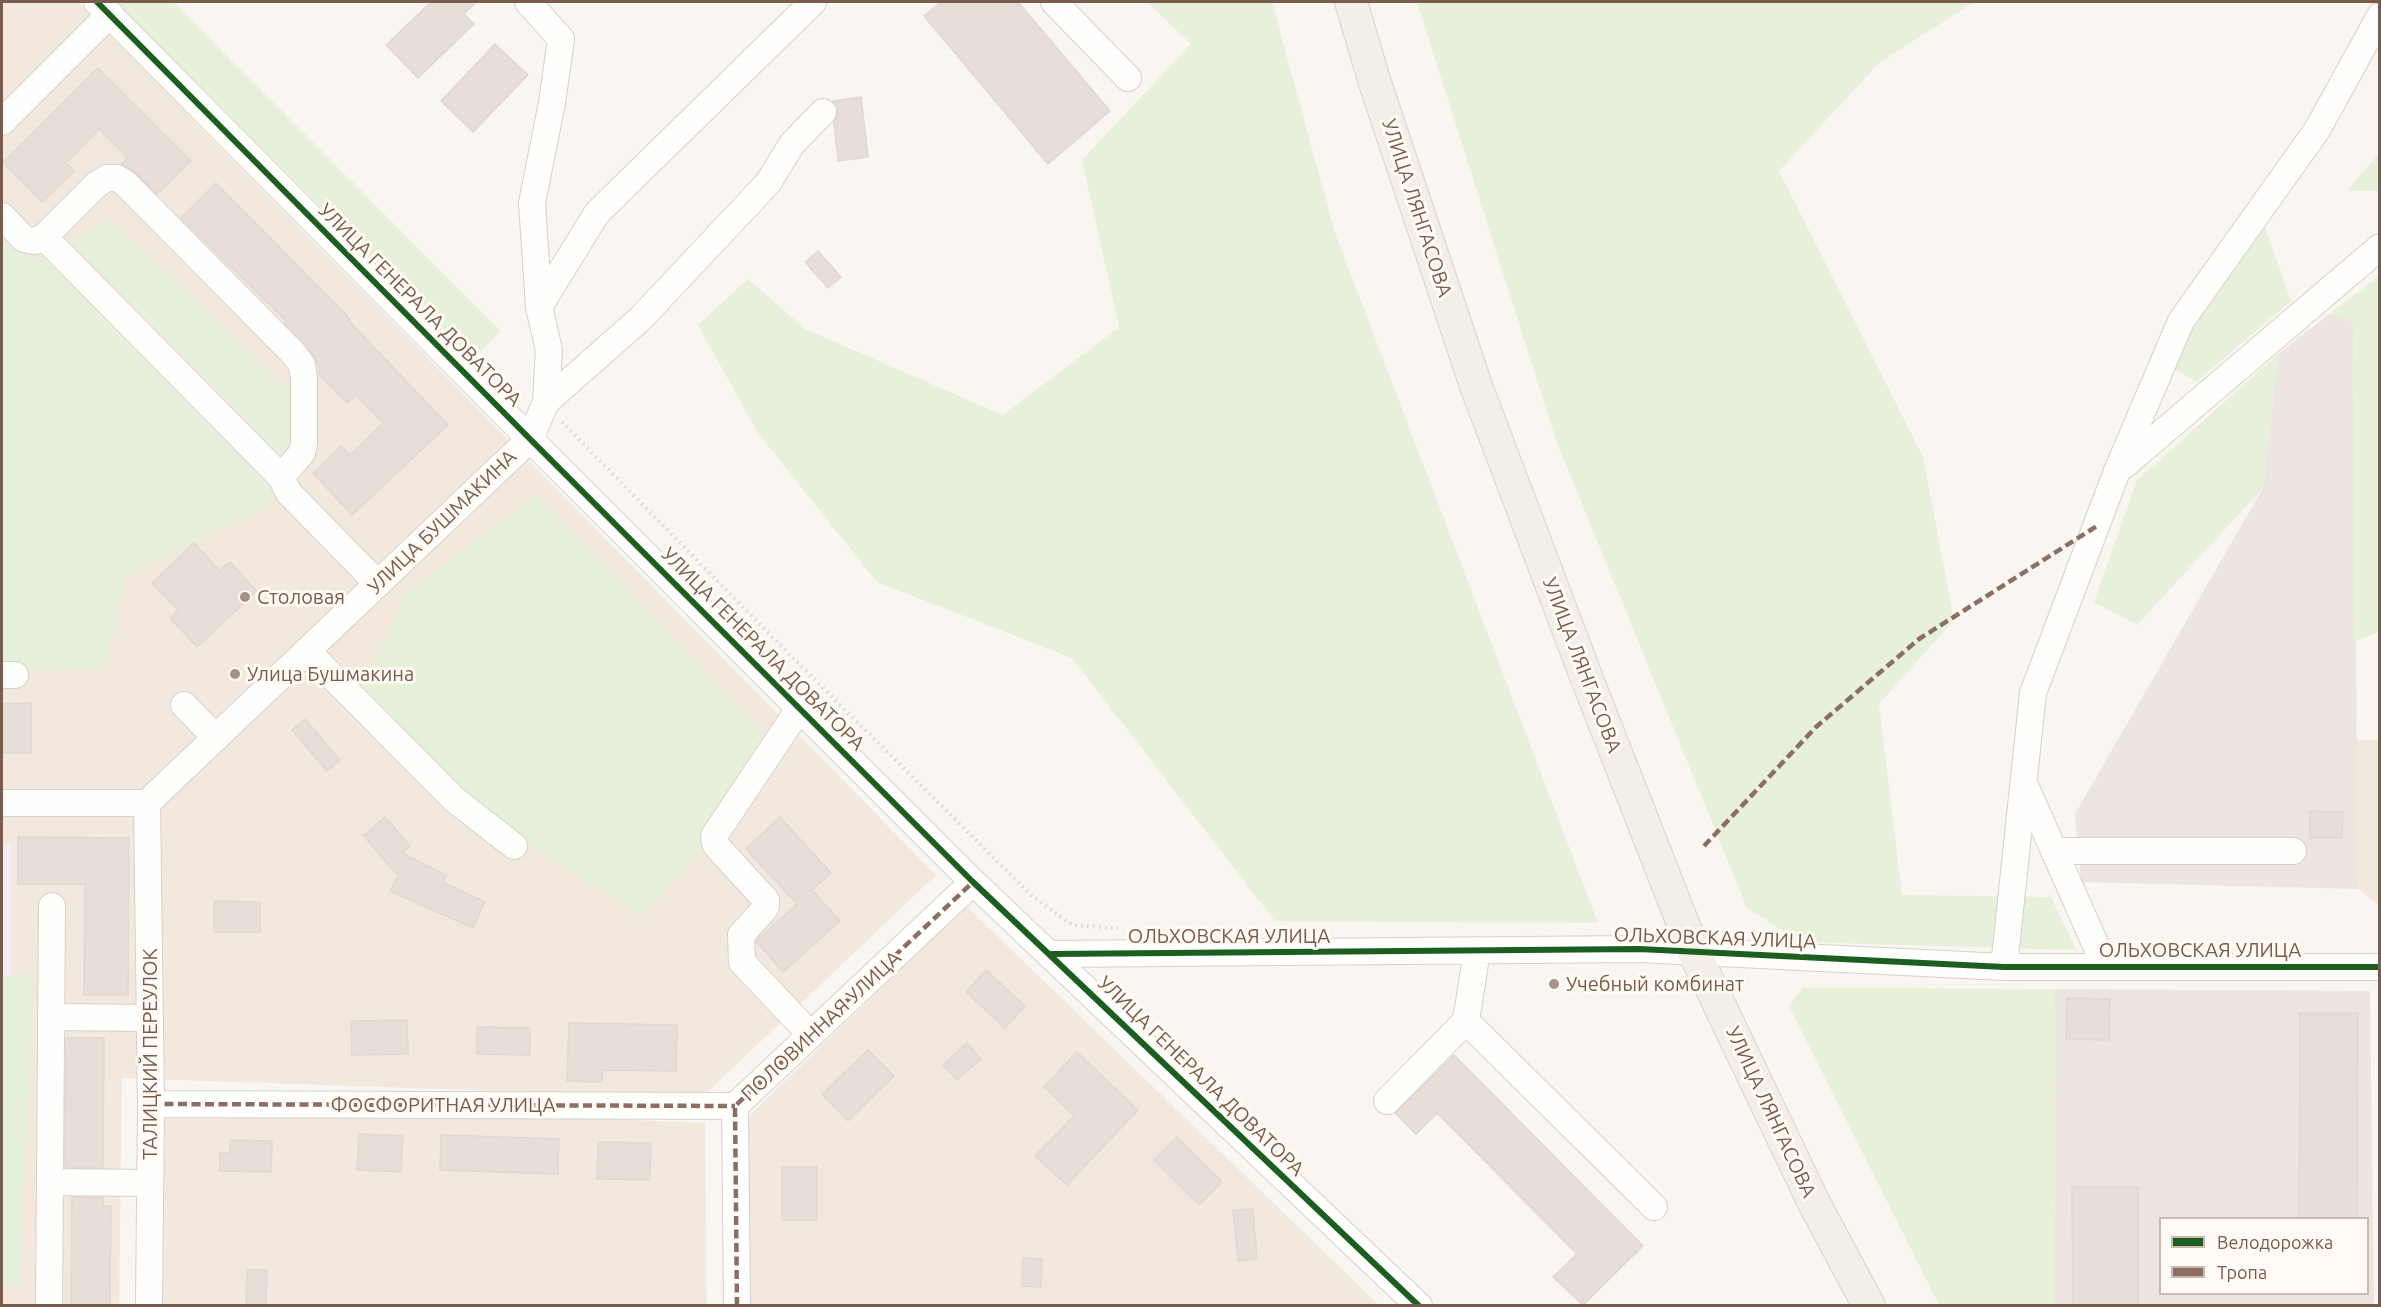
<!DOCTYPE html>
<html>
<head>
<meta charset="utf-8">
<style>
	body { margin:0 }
	#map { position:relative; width:2381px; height:1307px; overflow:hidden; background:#f9f5f0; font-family:Ubuntu,sans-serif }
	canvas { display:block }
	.frame { position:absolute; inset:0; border:3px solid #7a5c4d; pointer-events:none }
	.legend { position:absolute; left:2159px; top:1217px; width:210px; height:78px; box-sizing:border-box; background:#fffaf3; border:2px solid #cabbb1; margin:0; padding:8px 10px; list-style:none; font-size:18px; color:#7a5c4d }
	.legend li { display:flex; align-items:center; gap:12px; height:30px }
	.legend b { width:30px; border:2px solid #cabbb1 }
</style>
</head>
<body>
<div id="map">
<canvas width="2381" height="1307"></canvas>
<div class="frame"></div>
<ul class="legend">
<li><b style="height:8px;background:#1b5e20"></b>Велодорожка</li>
<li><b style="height:8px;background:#8d6e63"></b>Тропа</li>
</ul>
</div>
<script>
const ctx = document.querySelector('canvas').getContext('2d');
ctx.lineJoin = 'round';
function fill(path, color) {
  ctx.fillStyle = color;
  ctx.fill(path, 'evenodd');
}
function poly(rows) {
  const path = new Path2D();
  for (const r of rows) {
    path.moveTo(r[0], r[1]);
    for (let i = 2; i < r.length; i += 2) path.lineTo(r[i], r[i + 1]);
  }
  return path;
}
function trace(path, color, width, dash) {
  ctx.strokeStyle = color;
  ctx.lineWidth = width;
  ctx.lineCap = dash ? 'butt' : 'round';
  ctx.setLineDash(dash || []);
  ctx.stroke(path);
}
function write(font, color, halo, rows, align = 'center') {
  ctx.font = font + ' Ubuntu,sans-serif';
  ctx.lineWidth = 6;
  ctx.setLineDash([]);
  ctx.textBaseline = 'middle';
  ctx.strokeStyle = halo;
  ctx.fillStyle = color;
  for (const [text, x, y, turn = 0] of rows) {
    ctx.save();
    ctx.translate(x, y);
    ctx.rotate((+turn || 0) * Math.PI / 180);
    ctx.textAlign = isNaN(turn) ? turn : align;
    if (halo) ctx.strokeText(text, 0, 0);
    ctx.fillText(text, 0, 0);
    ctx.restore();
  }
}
const residential = poly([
	[2,2,78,2,936,875,701,1098,122,1078,119,1305,2,1306],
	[2355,740,2379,740,2379,905,2358,889],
	[966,906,1379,1305,748,1306,748,1117],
	[137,1100,705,1123,707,1305,139,1305]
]);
const industrial = poly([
	[2329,314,2353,321,2358,889,2081,882,2075,814,2263,488,2278,354],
	[2055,989,2370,991,2374,1305,2054,1306],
	[2160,1218,2368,1218,2368,1294,2160,1294]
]);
const education = poly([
	[2,843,11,843,9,1101,2,1101]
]);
const green = poly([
	[116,2,173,2,501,331,473,359],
	[1147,2,1272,2,1335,233,1598,923,1275,921,1072,658,877,582,758,433,698,325,748,279,805,329,1003,415,1119,327,1082,160,1191,44],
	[1417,2,1974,2,1879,63,1779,171,1923,457,1954,620,1879,704,1902,895,2051,897,2076,950,1801,942,1747,908,1556,440],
	[2379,153,2379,191,2347,191],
	[109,219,322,421,263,509,127,576,105,668,2,671,2,238,36,262],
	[2262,219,2291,301,2196,382,2173,367,2184,323],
	[2379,276,2379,632,2354,642,2353,322,2329,314],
	[2278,354,2263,488,2137,625,2094,602,2137,480],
	[536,494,787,758,641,916,468,805,357,702,403,596],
	[34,973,20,1286,2,1288,2,977],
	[1803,988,2055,989,2054,1305,1939,1305,1789,1006]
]);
const building = poly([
	[431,2,476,2,464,14,474,24,418,78,386,45,431,2],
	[941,2,1018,2,1110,111,1048,164,924,16,941,2],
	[495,44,528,75,473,132,441,101,495,44],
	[98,68,191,161,157,194,135,172,122,164,128,158,99,129,66,163,74,171,42,202,3,162,98,68],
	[861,97,868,157,838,161,834,123,837,116,838,108,833,101,861,97],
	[216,183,350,319,348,320,448,425,352,515,313,473,341,446,350,455,383,423,356,395,347,403,318,373,320,369,314,356,284,323,286,321,181,218,216,183],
	[818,251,841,277,828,288,805,262,818,251],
	[194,543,220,571,230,562,257,591,197,647,170,618,178,610,152,583,194,543],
	[31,703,31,753,2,753,2,704,31,703],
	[305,719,340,760,327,771,292,730,305,719],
	[2310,811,2343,812,2342,838,2310,838,2310,811],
	[385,817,410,846,402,853,446,875,443,882,485,902,473,928,390,891,398,876,362,834,364,835,385,817],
	[780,817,831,873,812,890,840,921,783,972,756,941,797,904,746,849,780,817],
	[18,837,129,838,128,995,84,995,85,884,18,884,18,837],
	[214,901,260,902,260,932,214,932,214,901],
	[986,970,1025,1006,1005,1028,966,992,986,970],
	[2067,998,2110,999,2109,1040,2066,1039,2067,998],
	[2300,1013,2358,1013,2357,1218,2299,1218,2300,1013],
	[407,1020,408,1054,352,1055,351,1021,407,1020],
	[569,1023,677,1025,676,1071,603,1070,602,1082,567,1081,569,1023],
	[477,1027,530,1028,530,1055,477,1054,477,1027],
	[66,1038,104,1038,103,1168,65,1167,66,1038],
	[967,1043,981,1059,957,1080,943,1065,967,1043],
	[868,1050,894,1076,848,1121,822,1094,868,1050],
	[1077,1052,1138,1110,1067,1185,1035,1156,1074,1116,1044,1087,1077,1052],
	[1454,1055,1643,1246,1583,1305,1553,1277,1577,1254,1437,1113,1416,1134,1395,1113,1454,1055],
	[359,1134,403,1136,401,1172,357,1170,359,1134],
	[441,1135,559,1139,558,1174,440,1170,441,1135],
	[1177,1137,1222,1182,1199,1205,1154,1160,1177,1137],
	[230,1140,272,1141,271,1172,220,1171,220,1153,230,1153,230,1140],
	[598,1142,651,1143,650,1180,597,1179,598,1142],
	[782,1167,817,1167,817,1220,782,1220,782,1167],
	[2072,1187,2138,1187,2138,1305,2073,1305,2072,1187],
	[72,1197,103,1198,103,1206,111,1206,110,1305,71,1305,72,1197],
	[1253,1209,1257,1259,1238,1261,1233,1210,1253,1209],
	[1023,1258,1042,1259,1041,1287,1022,1286,1023,1258],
	[247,1270,267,1270,266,1305,246,1305,247,1270]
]);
const path = poly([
	[562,422,779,644,1031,895,1072,925,1118,928]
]);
const minor = poly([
	[97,2,530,439,973,882,1419,1306],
	[1054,2,1128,78],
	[2,122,110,14],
	[2,216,24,239,35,241,44,237,97,184,107,178,117,178,125,183,294,354,302,365,304,379,304,442,302,453,281,477,289,493,378,584],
	[44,237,281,477],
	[539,307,597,213,813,2],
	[546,402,640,319,768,183,792,144,823,112],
	[2122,467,2380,247],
	[307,651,455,800,514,846],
	[2,675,15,675],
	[184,705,216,738],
	[799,709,714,836,715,844,721,851,766,900,766,906,762,912,741,935,742,962,811,1035],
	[2024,783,2105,966],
	[2,803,147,803,530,439,546,402,549,350,539,307,532,203,552,103,561,39,528,2],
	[147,803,151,1104,149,1306],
	[2054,851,2293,851],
	[1477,951,1466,1021,1654,1207],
	[1050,954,1639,949,2004,967,2380,967],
	[2004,967,2033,693,2117,471,2181,321,2317,130,2380,16],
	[51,1017,150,1018],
	[1387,1101,1466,1021],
	[151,1104,735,1106],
	[50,1182,150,1183],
	[49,1306,52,906],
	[737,1306,735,1106,973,882]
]);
const major = poly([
	[1351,2,1375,83,1476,386,1589,684,1695,954,1814,1203,1869,1306]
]);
const quiet = poly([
	[1704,846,1816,727,1919,639,2097,526],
	[151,1104,735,1106],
	[737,1306,735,1106,973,882]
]);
const cycleway = poly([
	[97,2,530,439,973,882,1419,1306],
	[1050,954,1639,949,2004,967,2380,967]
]);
const markers = [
	[245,597,6,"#a69286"],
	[235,674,6,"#a69286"],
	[1554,984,6,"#a69286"]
];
const streetNames = [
	["УЛИЦА ЛЯНГАСОВА",1417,208,72],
	["УЛИЦА ГЕНЕРАЛА ДОВАТОРА",420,305,45],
	["УЛИЦА БУШМАКИНА",442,522,-44],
	["УЛИЦА ГЕНЕРАЛА ДОВАТОРА",763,649,45],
	["УЛИЦА ЛЯНГАСОВА",1582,665,69],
	["ОЛЬХОВСКАЯ УЛИЦА",1229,936],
	["ОЛЬХОВСКАЯ УЛИЦА",1715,938,2],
	["ОЛЬХОВСКАЯ УЛИЦА",2200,950],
	["ПОЛОВИННАЯ УЛИЦА",821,1026,-43],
	["ТАЛИЦКИЙ ПЕРЕУЛОК",150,1054,-90],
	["УЛИЦА ГЕНЕРАЛА ДОВАТОРА",1201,1076,44],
	["ФОСФОРИТНАЯ УЛИЦА",443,1105],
	["УЛИЦА ЛЯНГАСОВА",1771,1112,65]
];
const poiNames = [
	["Столовая",257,597],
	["Улица Бушмакина",247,674],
	["Учебный комбинат",1566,984]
];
fill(residential, '#f2e8de');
fill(industrial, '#ede5e0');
fill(education, '#f6eef6');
fill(green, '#e7f0db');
fill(building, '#e6ded7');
trace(building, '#e2d8d2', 1.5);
trace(minor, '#d7d1cb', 28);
trace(major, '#dad1cc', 34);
trace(path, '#dcd5d0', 4, [1.5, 4.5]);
trace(minor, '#fefefd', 26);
trace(major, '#f3eee8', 32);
trace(quiet, '#8d6e63', 4.5, [9, 4.5]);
trace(cycleway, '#1b5e20', 6);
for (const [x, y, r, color] of markers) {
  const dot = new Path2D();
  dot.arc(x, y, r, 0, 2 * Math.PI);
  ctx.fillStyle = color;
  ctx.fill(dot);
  trace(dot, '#fffaf3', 2);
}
write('20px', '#7a5c4d', '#fffaf3', streetNames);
write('20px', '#7a5c4d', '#fffaf3', poiNames, 'left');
</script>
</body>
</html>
